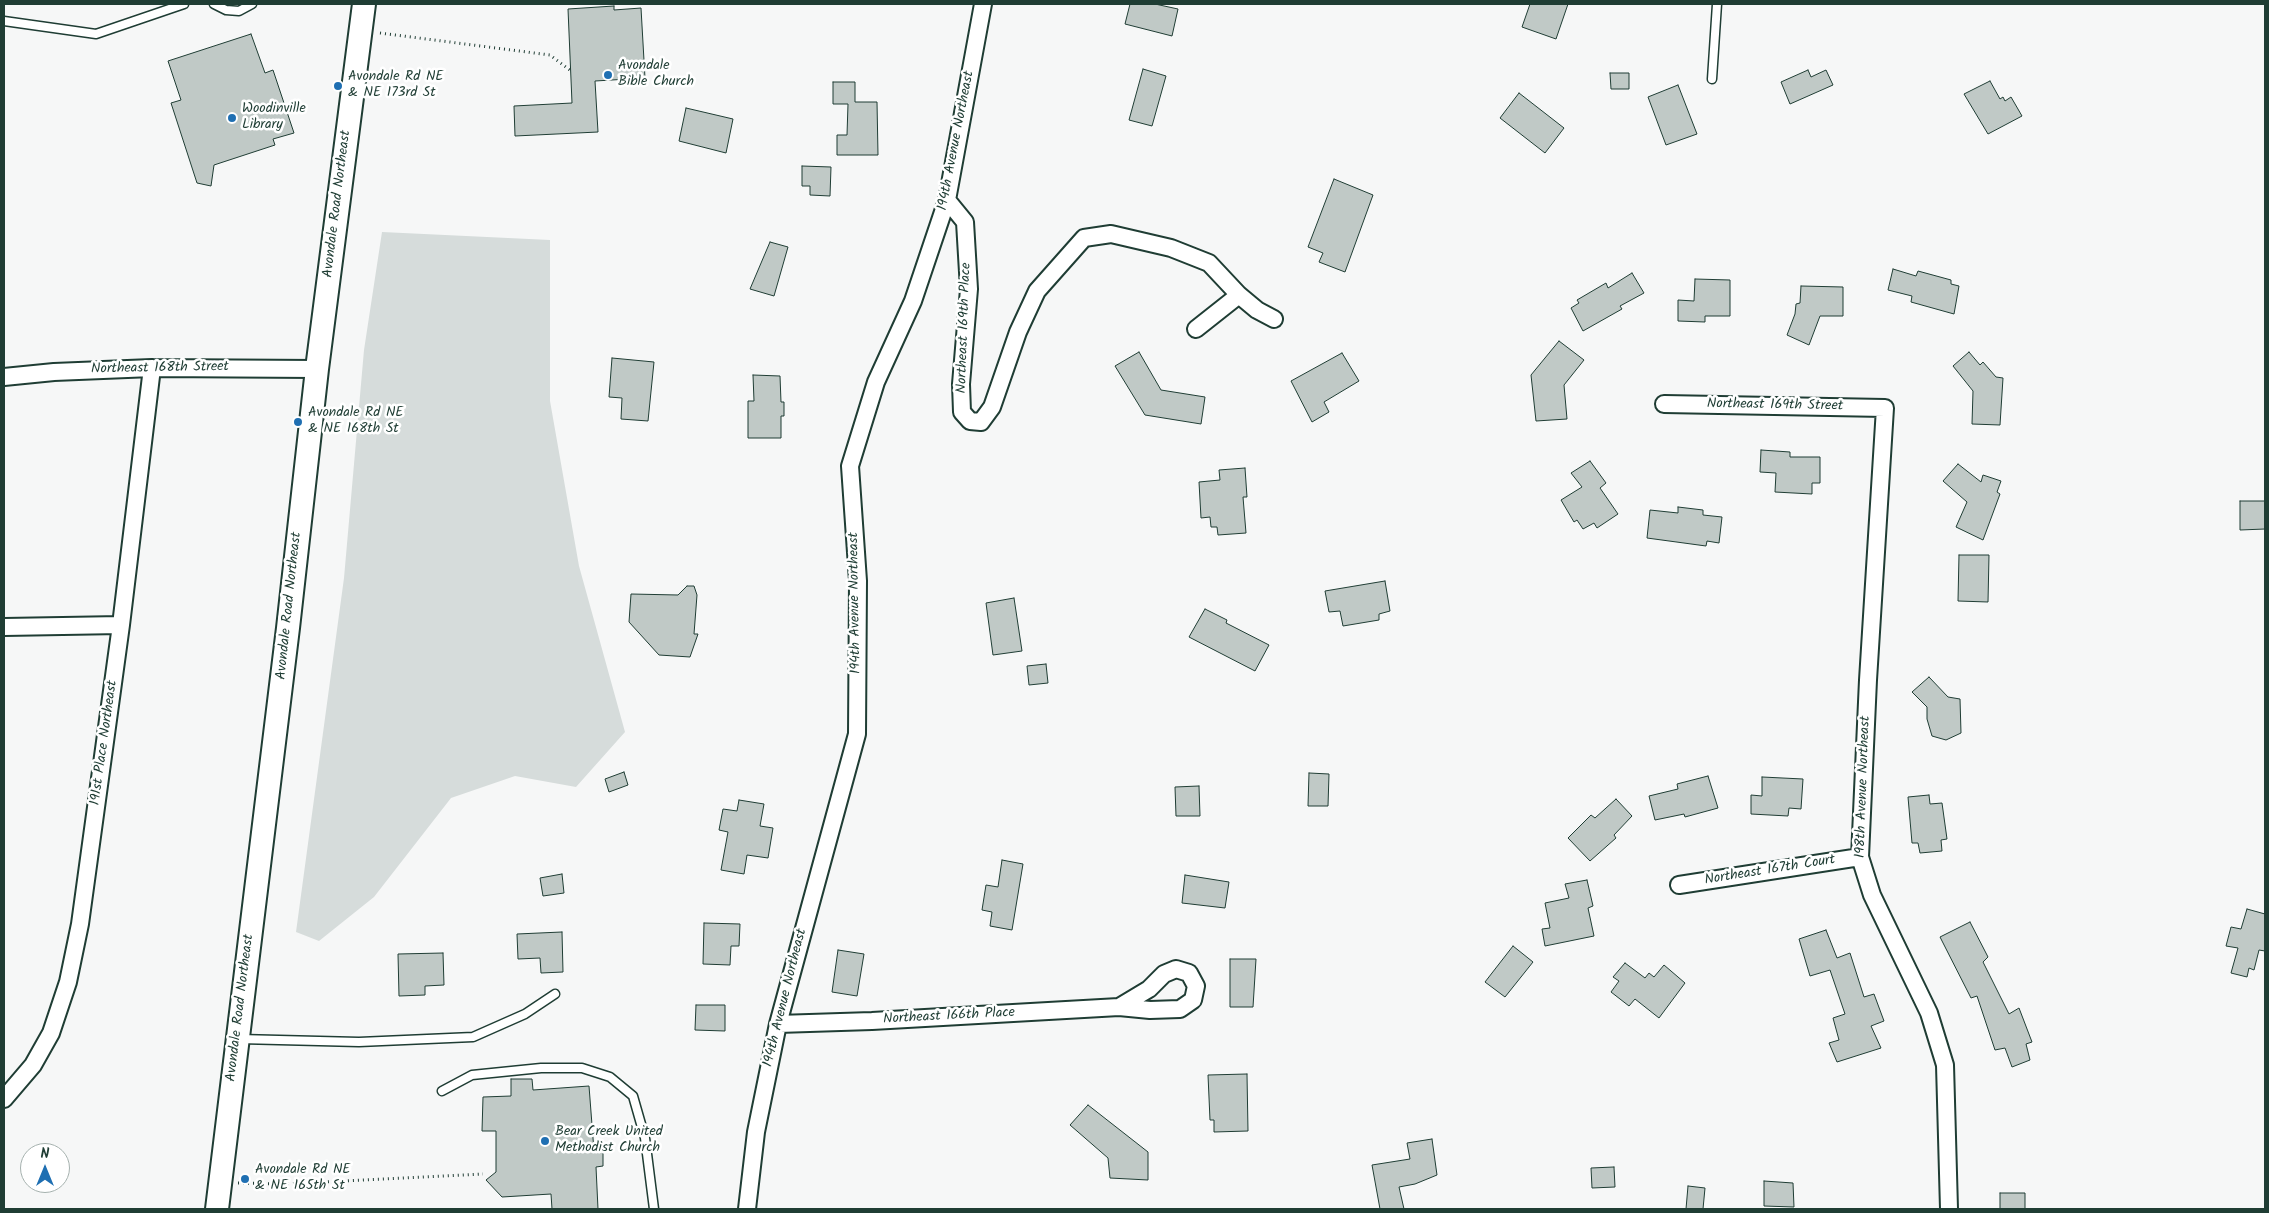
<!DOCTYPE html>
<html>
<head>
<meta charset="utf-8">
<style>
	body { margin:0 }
	#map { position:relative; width:2269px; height:1213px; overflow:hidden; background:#f6f7f7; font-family:Kalam,sans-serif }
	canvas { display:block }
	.frame { position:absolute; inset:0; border:5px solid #1f3d34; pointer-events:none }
	.north { position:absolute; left:20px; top:1143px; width:50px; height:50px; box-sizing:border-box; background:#fff; border:1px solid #a5b1ae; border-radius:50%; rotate:0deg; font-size:14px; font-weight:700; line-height:20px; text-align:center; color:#1f3d34 }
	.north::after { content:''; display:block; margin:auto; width:18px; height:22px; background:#1f6fb2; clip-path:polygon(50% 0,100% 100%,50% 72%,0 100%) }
</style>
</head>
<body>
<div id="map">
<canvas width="2269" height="1213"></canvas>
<div class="frame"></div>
<div class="north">N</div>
</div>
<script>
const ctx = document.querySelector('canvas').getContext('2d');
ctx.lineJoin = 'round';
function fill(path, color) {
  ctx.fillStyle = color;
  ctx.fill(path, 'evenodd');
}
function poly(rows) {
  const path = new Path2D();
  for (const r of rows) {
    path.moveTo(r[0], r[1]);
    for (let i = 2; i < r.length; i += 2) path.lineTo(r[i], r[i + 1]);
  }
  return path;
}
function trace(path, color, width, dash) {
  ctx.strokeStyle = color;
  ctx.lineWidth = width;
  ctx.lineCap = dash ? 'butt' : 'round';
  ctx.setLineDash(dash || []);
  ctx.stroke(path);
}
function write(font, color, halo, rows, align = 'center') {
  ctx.font = font + ' Kalam,sans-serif';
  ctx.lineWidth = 5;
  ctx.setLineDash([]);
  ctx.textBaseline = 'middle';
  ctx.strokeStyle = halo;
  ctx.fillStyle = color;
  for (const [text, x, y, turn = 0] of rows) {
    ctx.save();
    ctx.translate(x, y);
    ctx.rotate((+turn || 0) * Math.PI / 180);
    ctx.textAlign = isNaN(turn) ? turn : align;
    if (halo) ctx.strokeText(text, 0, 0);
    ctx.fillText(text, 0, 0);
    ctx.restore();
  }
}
const green = poly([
	[382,232,550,240,550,401,579,566,625,732,576,787,515,776,451,798,374,897,319,941,296,932,344,578,364,350]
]);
const building = poly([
	[1130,4,1155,4,1178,9,1172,36,1125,24,1130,4],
	[1530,4,1568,4,1556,39,1522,27,1530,4],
	[614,6,614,10,641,8,645,78,595,81,598,132,515,136,514,106,572,103,568,9,614,6],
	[251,34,265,73,273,70,294,133,273,139,275,145,214,165,211,186,197,183,171,103,181,100,168,61,251,34],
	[1143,69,1166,76,1152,126,1129,120,1143,69],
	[1808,70,1811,77,1826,70,1833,85,1790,104,1781,82,1808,70],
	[1610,73,1629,73,1629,89,1611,89,1610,73],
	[1990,81,2000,99,2003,97,2005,101,2011,97,2022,116,1988,134,1964,94,1990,81],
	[833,82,855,82,855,102,877,102,878,155,837,155,837,135,847,135,848,104,833,104,833,82],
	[1678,85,1697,134,1666,145,1648,97,1678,85],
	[1519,93,1564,128,1545,153,1500,118,1519,93],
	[686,108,733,119,726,153,679,141,686,108],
	[802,166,831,167,830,196,810,195,810,186,802,186,802,166],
	[1334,179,1373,195,1345,272,1319,262,1323,253,1308,247,1334,179],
	[770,242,788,247,774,296,750,289,770,242],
	[1893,269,1916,276,1918,271,1951,280,1951,284,1959,286,1954,314,1911,302,1912,296,1888,290,1893,269],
	[1632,273,1644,293,1620,306,1622,309,1583,331,1571,308,1579,303,1577,300,1606,283,1608,288,1632,273],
	[1695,279,1730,280,1730,316,1705,316,1705,322,1678,321,1678,300,1694,301,1695,279],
	[1801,286,1843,287,1843,316,1820,316,1809,345,1787,335,1795,314,1796,304,1800,303,1801,286],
	[1559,341,1584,360,1564,385,1567,419,1536,421,1531,375,1559,341],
	[1139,352,1161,390,1205,397,1201,424,1145,415,1115,366,1139,352],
	[1969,352,1980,365,1983,362,1996,377,2003,378,2000,425,1972,424,1973,391,1953,366,1969,352],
	[1342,353,1359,381,1324,402,1329,412,1312,422,1291,381,1342,353],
	[612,358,654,362,648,421,621,419,622,398,609,397,612,358],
	[753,375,780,376,781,402,784,402,784,416,781,416,781,438,748,438,748,401,754,401,753,375],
	[1761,450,1790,452,1790,457,1820,457,1820,483,1812,483,1812,494,1775,492,1776,473,1760,472,1761,450],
	[1590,461,1606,483,1600,488,1618,514,1597,528,1594,523,1583,529,1577,520,1574,522,1561,500,1582,487,1571,473,1590,461],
	[1958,464,1981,482,1983,475,2001,481,1997,492,2000,494,1983,540,1956,527,1967,502,1943,481,1958,464],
	[1245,468,1247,497,1243,497,1246,533,1218,535,1217,527,1211,527,1210,517,1201,518,1199,482,1220,480,1219,470,1245,468],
	[2240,501,2265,501,2265,529,2240,530,2240,501],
	[1678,507,1703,510,1703,515,1722,517,1719,543,1707,541,1706,546,1647,538,1650,510,1678,513,1678,507],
	[1959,555,1989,555,1988,602,1958,601,1959,555],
	[1385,581,1390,611,1379,614,1379,620,1343,626,1340,611,1329,612,1325,591,1385,581],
	[687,586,694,586,697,595,694,634,698,634,690,657,659,655,629,622,631,594,678,595,687,586],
	[1014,598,1022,651,993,655,986,603,1014,598],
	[1205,609,1227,620,1226,623,1269,645,1255,671,1189,637,1205,609],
	[1046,664,1048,683,1029,685,1027,666,1046,664],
	[1929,677,1948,697,1960,699,1961,733,1946,740,1932,736,1927,719,1927,707,1912,692,1929,677],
	[624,772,628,785,609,792,605,779,624,772],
	[1309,773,1329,774,1328,806,1308,806,1309,773],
	[1708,776,1718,808,1685,817,1684,814,1655,820,1649,796,1678,789,1677,784,1708,776],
	[1762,777,1803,779,1801,809,1789,808,1788,816,1751,814,1751,795,1762,796,1762,777],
	[1199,786,1200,816,1176,816,1175,787,1199,786],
	[1929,795,1930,804,1942,803,1947,839,1941,840,1942,851,1920,853,1918,843,1912,843,1908,797,1929,795],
	[1616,799,1632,816,1614,835,1616,838,1590,861,1568,838,1591,815,1595,818,1616,799],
	[739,800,764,804,760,826,773,828,768,858,747,855,744,874,721,870,728,832,719,830,723,809,737,811,739,800],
	[1002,860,1023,864,1012,930,990,926,992,912,982,910,986,885,998,887,1002,860],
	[562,874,564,893,543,896,540,878,562,874],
	[1185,875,1229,882,1225,908,1182,903,1185,875],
	[1587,880,1593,906,1588,908,1594,936,1545,946,1542,929,1550,928,1545,903,1569,898,1565,884,1587,880],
	[2247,909,2265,914,2265,951,2259,950,2254,970,2249,968,2247,977,2231,973,2238,948,2226,946,2231,927,2241,929,2247,909],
	[1970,922,1988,957,1983,962,2009,1014,2019,1008,2032,1042,2026,1044,2030,1060,2012,1067,2005,1048,1995,1050,1977,996,1971,998,1940,937,1970,922],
	[704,923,740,924,739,946,731,946,730,965,703,964,704,923],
	[1826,930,1837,958,1850,953,1864,997,1874,994,1884,1021,1871,1026,1881,1048,1837,1062,1829,1043,1839,1040,1833,1018,1845,1014,1830,970,1810,976,1799,939,1826,930],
	[562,932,563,972,541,973,540,958,518,959,517,934,562,932],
	[1513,946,1533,962,1505,997,1485,982,1513,946],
	[838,950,864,954,857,996,832,992,838,950],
	[443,953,444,985,425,986,425,995,399,996,398,954,443,953],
	[1230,959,1256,959,1253,1007,1230,1007,1230,959],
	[1625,963,1645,978,1649,973,1654,977,1664,965,1685,983,1659,1018,1635,999,1629,1006,1611,992,1619,981,1613,977,1625,963],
	[696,1005,725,1005,725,1031,695,1030,696,1005],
	[1247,1074,1248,1131,1214,1132,1214,1120,1210,1120,1208,1075,1247,1074],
	[511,1079,532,1079,533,1090,589,1086,594,1151,603,1150,603,1166,596,1167,598,1209,552,1209,551,1194,502,1197,486,1180,496,1172,496,1131,482,1131,483,1097,511,1096,511,1079],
	[1088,1105,1148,1152,1148,1180,1110,1178,1108,1158,1070,1125,1088,1105],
	[1432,1139,1437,1175,1415,1184,1399,1187,1404,1209,1380,1209,1372,1165,1410,1159,1407,1143,1432,1139],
	[1614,1167,1615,1187,1592,1188,1591,1168,1614,1167],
	[1764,1181,1793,1183,1794,1207,1764,1206,1764,1181],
	[1688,1186,1705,1188,1703,1209,1686,1209,1688,1186],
	[2000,1193,2025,1193,2025,1209,2000,1209,2000,1193]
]);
const path = poly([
	[380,33,550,55,571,71],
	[238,1183,284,1184,483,1174]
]);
const service = poly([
	[214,4,226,10,239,11,252,4],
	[4,21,96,34,184,4],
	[1712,79,1717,4],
	[239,1039,359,1042,473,1037,525,1014,555,994],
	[442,1091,472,1075,541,1068,582,1068,610,1077,633,1096,645,1138,654,1209]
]);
const minor = poly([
	[947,200,965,222,969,289,961,384,962,412,970,421,981,422,992,407,1018,332,1037,291,1084,238,1111,234,1171,248,1209,263,1239,295,1257,310,1274,319],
	[1196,329,1239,295],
	[4,377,54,372,152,368,317,369],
	[1664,404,1885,408,1868,680,1860,857,1872,895,1929,1013,1945,1065,1949,1209],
	[4,627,121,625],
	[1679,885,1860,857],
	[778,1024,872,1021,1119,1007,1150,1010,1180,1009,1193,1000,1196,986,1189,973,1176,969,1164,974,1149,989,1119,1007],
	[4,1099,33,1065,51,1033,68,982,80,924,121,625,152,368],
	[747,1209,756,1132,778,1024,857,734,858,581,850,466,876,382,913,301,947,200,983,4]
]);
const secondary = poly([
	[217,1209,288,628,317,369,364,4]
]);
const markers = [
	[608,75,5,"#1f6fb2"],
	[338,86,5,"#1f6fb2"],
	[232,118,5,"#1f6fb2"],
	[298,422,5,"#1f6fb2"],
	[545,1141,5,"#1f6fb2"],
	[245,1179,5,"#1f6fb2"]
];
const poiNames = [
	["Avondale",618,67],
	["Bible Church",618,83],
	["Avondale Rd NE",348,78],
	["& NE 173rd St",348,94],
	["Woodinville",242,110],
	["Library",242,126],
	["Avondale Rd NE",308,414],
	["& NE 168th St",308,430],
	["Bear Creek United",555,1133],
	["Methodist Church",555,1149],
	["Avondale Rd NE",255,1171],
	["& NE 165th St",255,1187]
];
const streetNames = [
	["194th Avenue Northeast",957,141,-79],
	["Avondale Road Northeast",338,204,-83],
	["Northeast 169th Place",965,328,-88],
	["Northeast 168th Street",160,369,-1],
	["Northeast 169th Street",1775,406,1],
	["194th Avenue Northeast",856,603,-91],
	["Avondale Road Northeast",290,606,-84],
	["191st Place Northeast",105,743,-82],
	["198th Avenue Northeast",1864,787,-88],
	["Northeast 167th Court",1770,871,-9],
	["194th Avenue Northeast",786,998,-76],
	["Avondale Road Northeast",241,1008,-83],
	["Northeast 166th Place",949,1017,-3]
];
fill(green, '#d6dcdb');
fill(building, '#c0c9c6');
trace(building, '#1f3d34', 1);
trace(service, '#1f3d34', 11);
trace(minor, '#1f3d34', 20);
trace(secondary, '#1f3d34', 26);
trace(path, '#1f3d34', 3, [1, 4]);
trace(service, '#fff', 8);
trace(minor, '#fff', 16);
trace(secondary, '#fff', 22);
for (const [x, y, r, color] of markers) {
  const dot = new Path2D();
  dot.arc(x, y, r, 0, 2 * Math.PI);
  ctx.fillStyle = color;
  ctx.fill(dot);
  trace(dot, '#fff', 2);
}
write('14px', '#1f3d34', '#fff', poiNames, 'left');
write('14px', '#1f3d34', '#fff', streetNames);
</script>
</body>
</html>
